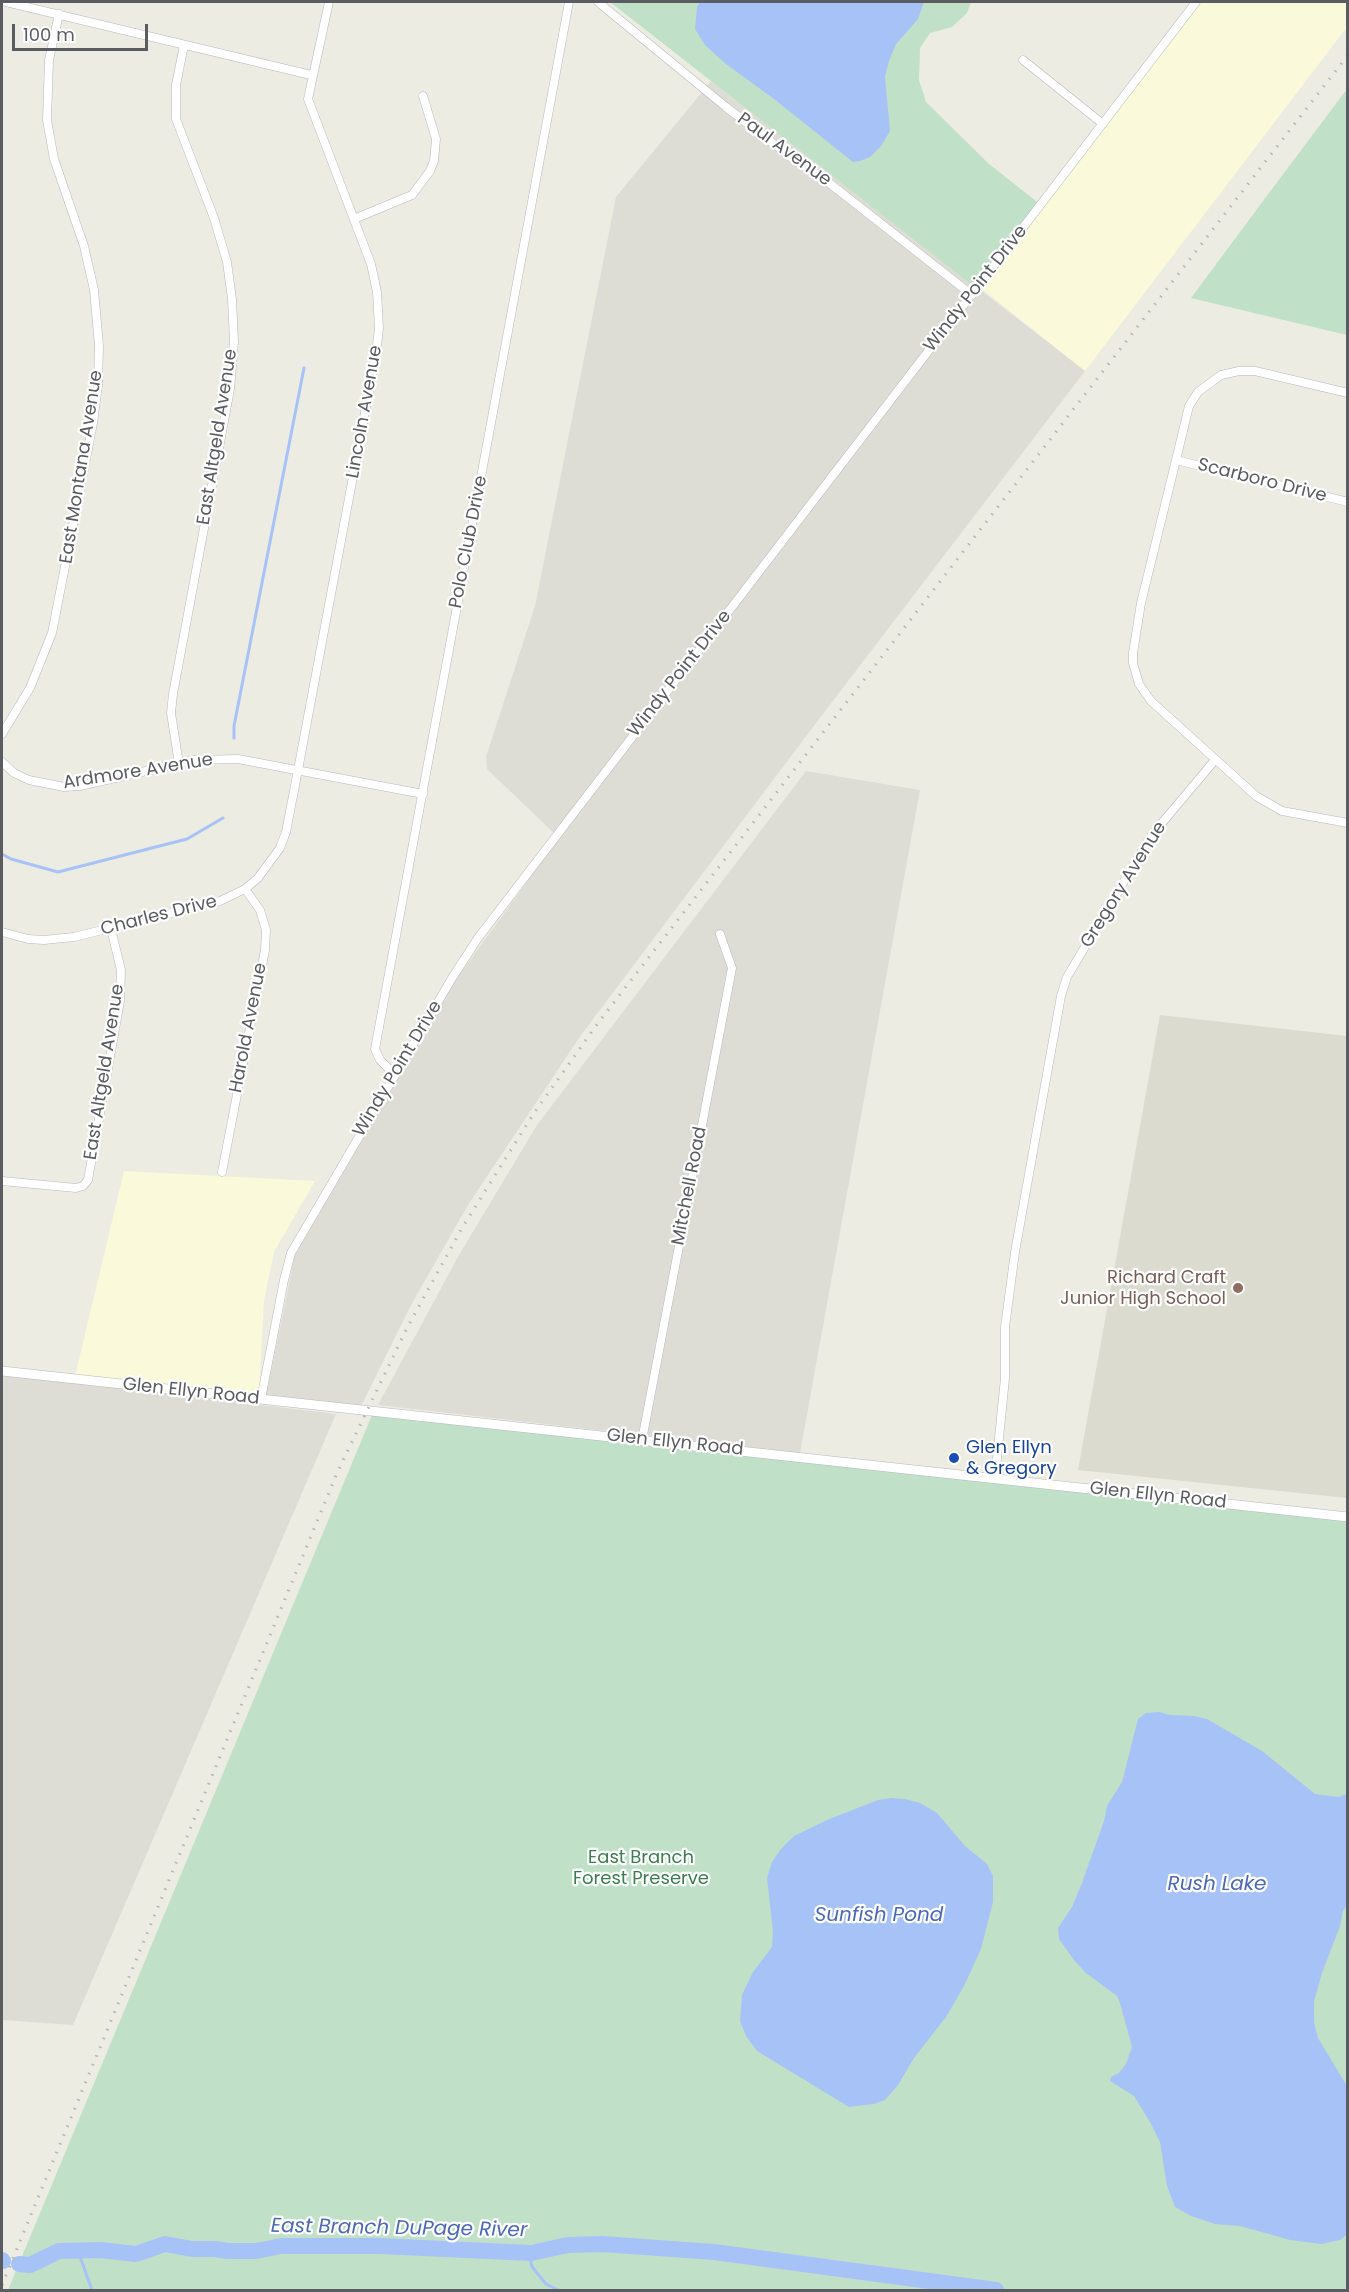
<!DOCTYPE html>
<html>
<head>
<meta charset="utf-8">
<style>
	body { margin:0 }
	#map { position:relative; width:1349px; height:2292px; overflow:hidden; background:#ecece2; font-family:Poppins,sans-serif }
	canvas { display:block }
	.frame { position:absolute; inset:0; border:3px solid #5a5c61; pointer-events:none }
	.scale { position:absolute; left:12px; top:24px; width:136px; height:27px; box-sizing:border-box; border:3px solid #5a5c61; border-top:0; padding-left:8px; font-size:18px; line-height:21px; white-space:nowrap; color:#5a5c61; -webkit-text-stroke:4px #fff; paint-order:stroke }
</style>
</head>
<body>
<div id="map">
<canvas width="1349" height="2292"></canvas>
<div class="frame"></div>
<div class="scale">100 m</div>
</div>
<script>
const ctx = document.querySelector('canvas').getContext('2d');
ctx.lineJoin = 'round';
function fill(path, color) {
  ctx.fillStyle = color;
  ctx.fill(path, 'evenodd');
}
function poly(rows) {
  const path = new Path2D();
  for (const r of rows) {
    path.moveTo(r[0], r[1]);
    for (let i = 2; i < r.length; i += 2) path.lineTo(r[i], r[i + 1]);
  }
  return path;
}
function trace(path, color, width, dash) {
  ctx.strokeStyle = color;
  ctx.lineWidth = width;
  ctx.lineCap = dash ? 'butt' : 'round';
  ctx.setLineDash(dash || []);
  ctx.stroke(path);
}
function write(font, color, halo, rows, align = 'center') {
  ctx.font = font + ' Poppins,sans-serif';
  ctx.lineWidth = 4.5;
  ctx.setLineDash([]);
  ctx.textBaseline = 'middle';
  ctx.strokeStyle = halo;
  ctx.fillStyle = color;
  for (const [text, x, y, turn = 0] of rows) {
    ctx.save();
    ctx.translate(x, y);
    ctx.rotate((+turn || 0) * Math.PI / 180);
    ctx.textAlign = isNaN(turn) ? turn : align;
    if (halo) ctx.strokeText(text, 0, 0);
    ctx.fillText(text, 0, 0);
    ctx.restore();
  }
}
const commercial = poly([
	[1200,2,1347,2,1347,27,1085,371,982,289],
	[124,1171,315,1181,274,1252,264,1301,259,1395,75,1376]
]);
const industrial = poly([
	[711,81,1085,371,813,727,581,1035,468,1205,411,1305,361,1406,266,1396,295,1255,454,982,559,838,487,769,486,757,535,606,616,197],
	[806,771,920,790,800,1453,378,1405,459,1255,537,1125],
	[2,1374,336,1414,73,2025,2,2020]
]);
const education = poly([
	[1160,1015,1347,1036,1347,1498,1078,1470]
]);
const green = poly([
	[610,2,971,2,967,13,952,27,930,33,920,48,919,80,926,102,989,164,1041,205,972,285],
	[1347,89,1347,335,1191,298,1263,201],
	[372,1415,1347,1520,1347,2290,8,2290]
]);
const water = poly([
	[700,2,924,2,918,19,896,44,889,61,885,77,890,131,881,146,870,157,860,161,853,162,774,99,726,64,705,45,695,29,697,7],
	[1159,1712,1170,1715,1194,1716,1207,1719,1262,1751,1315,1794,1338,1797,1347,1794,1347,1905,1343,1911,1340,1926,1322,1973,1314,2002,1314,2022,1318,2038,1347,2086,1347,2235,1340,2240,1322,2244,1290,2240,1240,2226,1215,2224,1191,2216,1175,2207,1167,2186,1160,2142,1150,2122,1134,2096,1110,2081,1111,2077,1119,2073,1126,2064,1132,2047,1120,2003,1117,1996,1086,1973,1074,1960,1059,1939,1058,1928,1072,1907,1082,1883,1104,1821,1107,1806,1122,1782,1138,1719,1146,1713],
	[891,1798,905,1799,920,1803,937,1813,965,1846,987,1864,993,1876,993,1902,981,1949,964,1986,946,2017,914,2058,898,2085,885,2100,874,2104,849,2107,757,2051,746,2036,740,2021,742,1995,753,1972,772,1947,773,1932,767,1878,772,1862,781,1849,794,1836,827,1820,878,1800]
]);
const stream = poly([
	[234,738,234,726,304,368],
	[2,854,11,859,58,872,187,839,223,818],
	[78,2251,92,2290],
	[531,2253,531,2264,533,2268,546,2284,558,2290]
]);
const river = poly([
	[2,2260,3,2261],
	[19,2264,30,2265,59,2251,100,2250,136,2254,165,2244,192,2249,215,2249,228,2251,256,2251,281,2246,380,2246,531,2253,568,2245,602,2244,714,2252,996,2290]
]);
const minor = poly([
	[6,2,311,75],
	[598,2,726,107,801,165,819,175,972,295],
	[1023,60,1103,124],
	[354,219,412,195,430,171,434,161,436,139,423,96],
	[1348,393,1255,371,1239,371,1221,375,1198,392,1189,406,1176,460,1141,603,1133,653,1133,663,1139,684,1151,701,1256,796,1282,811,1348,823],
	[1176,460,1348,502],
	[2,734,30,688,52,633,93,423,98,385,99,346,94,290,84,246,54,159,47,120,49,60,59,14],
	[2,762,14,773,29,780,64,787,80,786,194,760,238,759,423,794],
	[179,764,171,713,173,694,230,389,234,342,232,299,227,262,214,218,176,119,176,85,184,45],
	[2,932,28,939,44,940,74,937,220,901,245,889,258,878,280,848,286,832,298,770,376,354,379,328,377,292,371,264,308,99,329,2],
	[395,1075,380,1060,375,1049,569,2],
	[222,1172,265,950,266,930,260,910,245,889],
	[2,1181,76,1188,83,1186,88,1180,120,1001,121,970,111,929],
	[261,1399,284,1280,291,1253,452,978,478,938,1196,2],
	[642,1440,732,968,720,934],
	[995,1478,1005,1378,1005,1327,1015,1252,1061,996,1067,977,1151,836,1215,760]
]);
const tertiary = poly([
	[2,1371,1348,1517]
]);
const rail = poly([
	[2,2285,337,1473,407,1328,462,1228,534,1113,598,1023,1348,55]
]);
const markers = [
	[1238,1288,6,"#8d6e63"],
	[954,1458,6,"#1a4fb4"]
];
const streetNames = [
	["Paul Avenue",784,150,36],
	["Windy Point Drive",976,289,-52],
	["Lincoln Avenue",365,412,-80],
	["East Altgeld Avenue",218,437,-81],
	["East Montana Avenue",82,467,-81],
	["Scarboro Drive",1262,481,14],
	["Polo Club Drive",469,542,-79],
	["Windy Point Drive",680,674,-52],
	["Ardmore Avenue",138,772,-9],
	["Gregory Avenue",1124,885,-58],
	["Charles Drive",159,916,-14],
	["Harold Avenue",249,1028,-79],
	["Windy Point Drive",398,1069,-59],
	["East Altgeld Avenue",105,1072,-81],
	["Mitchell Road",690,1186,-79],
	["Glen Ellyn Road",191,1392,6],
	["Glen Ellyn Road",675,1443,6],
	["Glen Ellyn Road",1158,1496,6]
];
const educationNames = [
	["Richard Craft",1226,1278],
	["Junior High School",1226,1299]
];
const transitNames = [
	["Glen Ellyn",966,1448],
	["& Gregory",966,1469]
];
const parkNames = [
	["East Branch",641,1858],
	["Forest Preserve",641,1879]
];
const waterNames = [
	["Rush Lake",1217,1885],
	["Sunfish Pond",879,1916],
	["East Branch DuPage River",399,2229,1]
];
fill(commercial, '#faf9d9');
fill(industrial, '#ddddd6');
fill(education, '#dbdbd0');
fill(green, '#c0e1c8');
fill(water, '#a7c2f6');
trace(stream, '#a7c2f6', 3);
trace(river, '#a7c2f6', 16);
trace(minor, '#b7b8bd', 9);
trace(tertiary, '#b7b8bd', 10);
trace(minor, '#fff', 8);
trace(tertiary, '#fff', 9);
trace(rail, '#b4b5b5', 3, [1.5, 8]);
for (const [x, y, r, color] of markers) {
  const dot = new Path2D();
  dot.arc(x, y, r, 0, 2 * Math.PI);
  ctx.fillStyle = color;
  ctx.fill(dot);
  trace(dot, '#fff', 2);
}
write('18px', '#5a5c61', '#fff', streetNames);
write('18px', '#785e54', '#fff', educationNames, 'right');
write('18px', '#164399', '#fff', transitNames, 'left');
write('18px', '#3c7e4e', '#fff', parkNames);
write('italic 20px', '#4d69b6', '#fff', waterNames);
</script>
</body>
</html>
